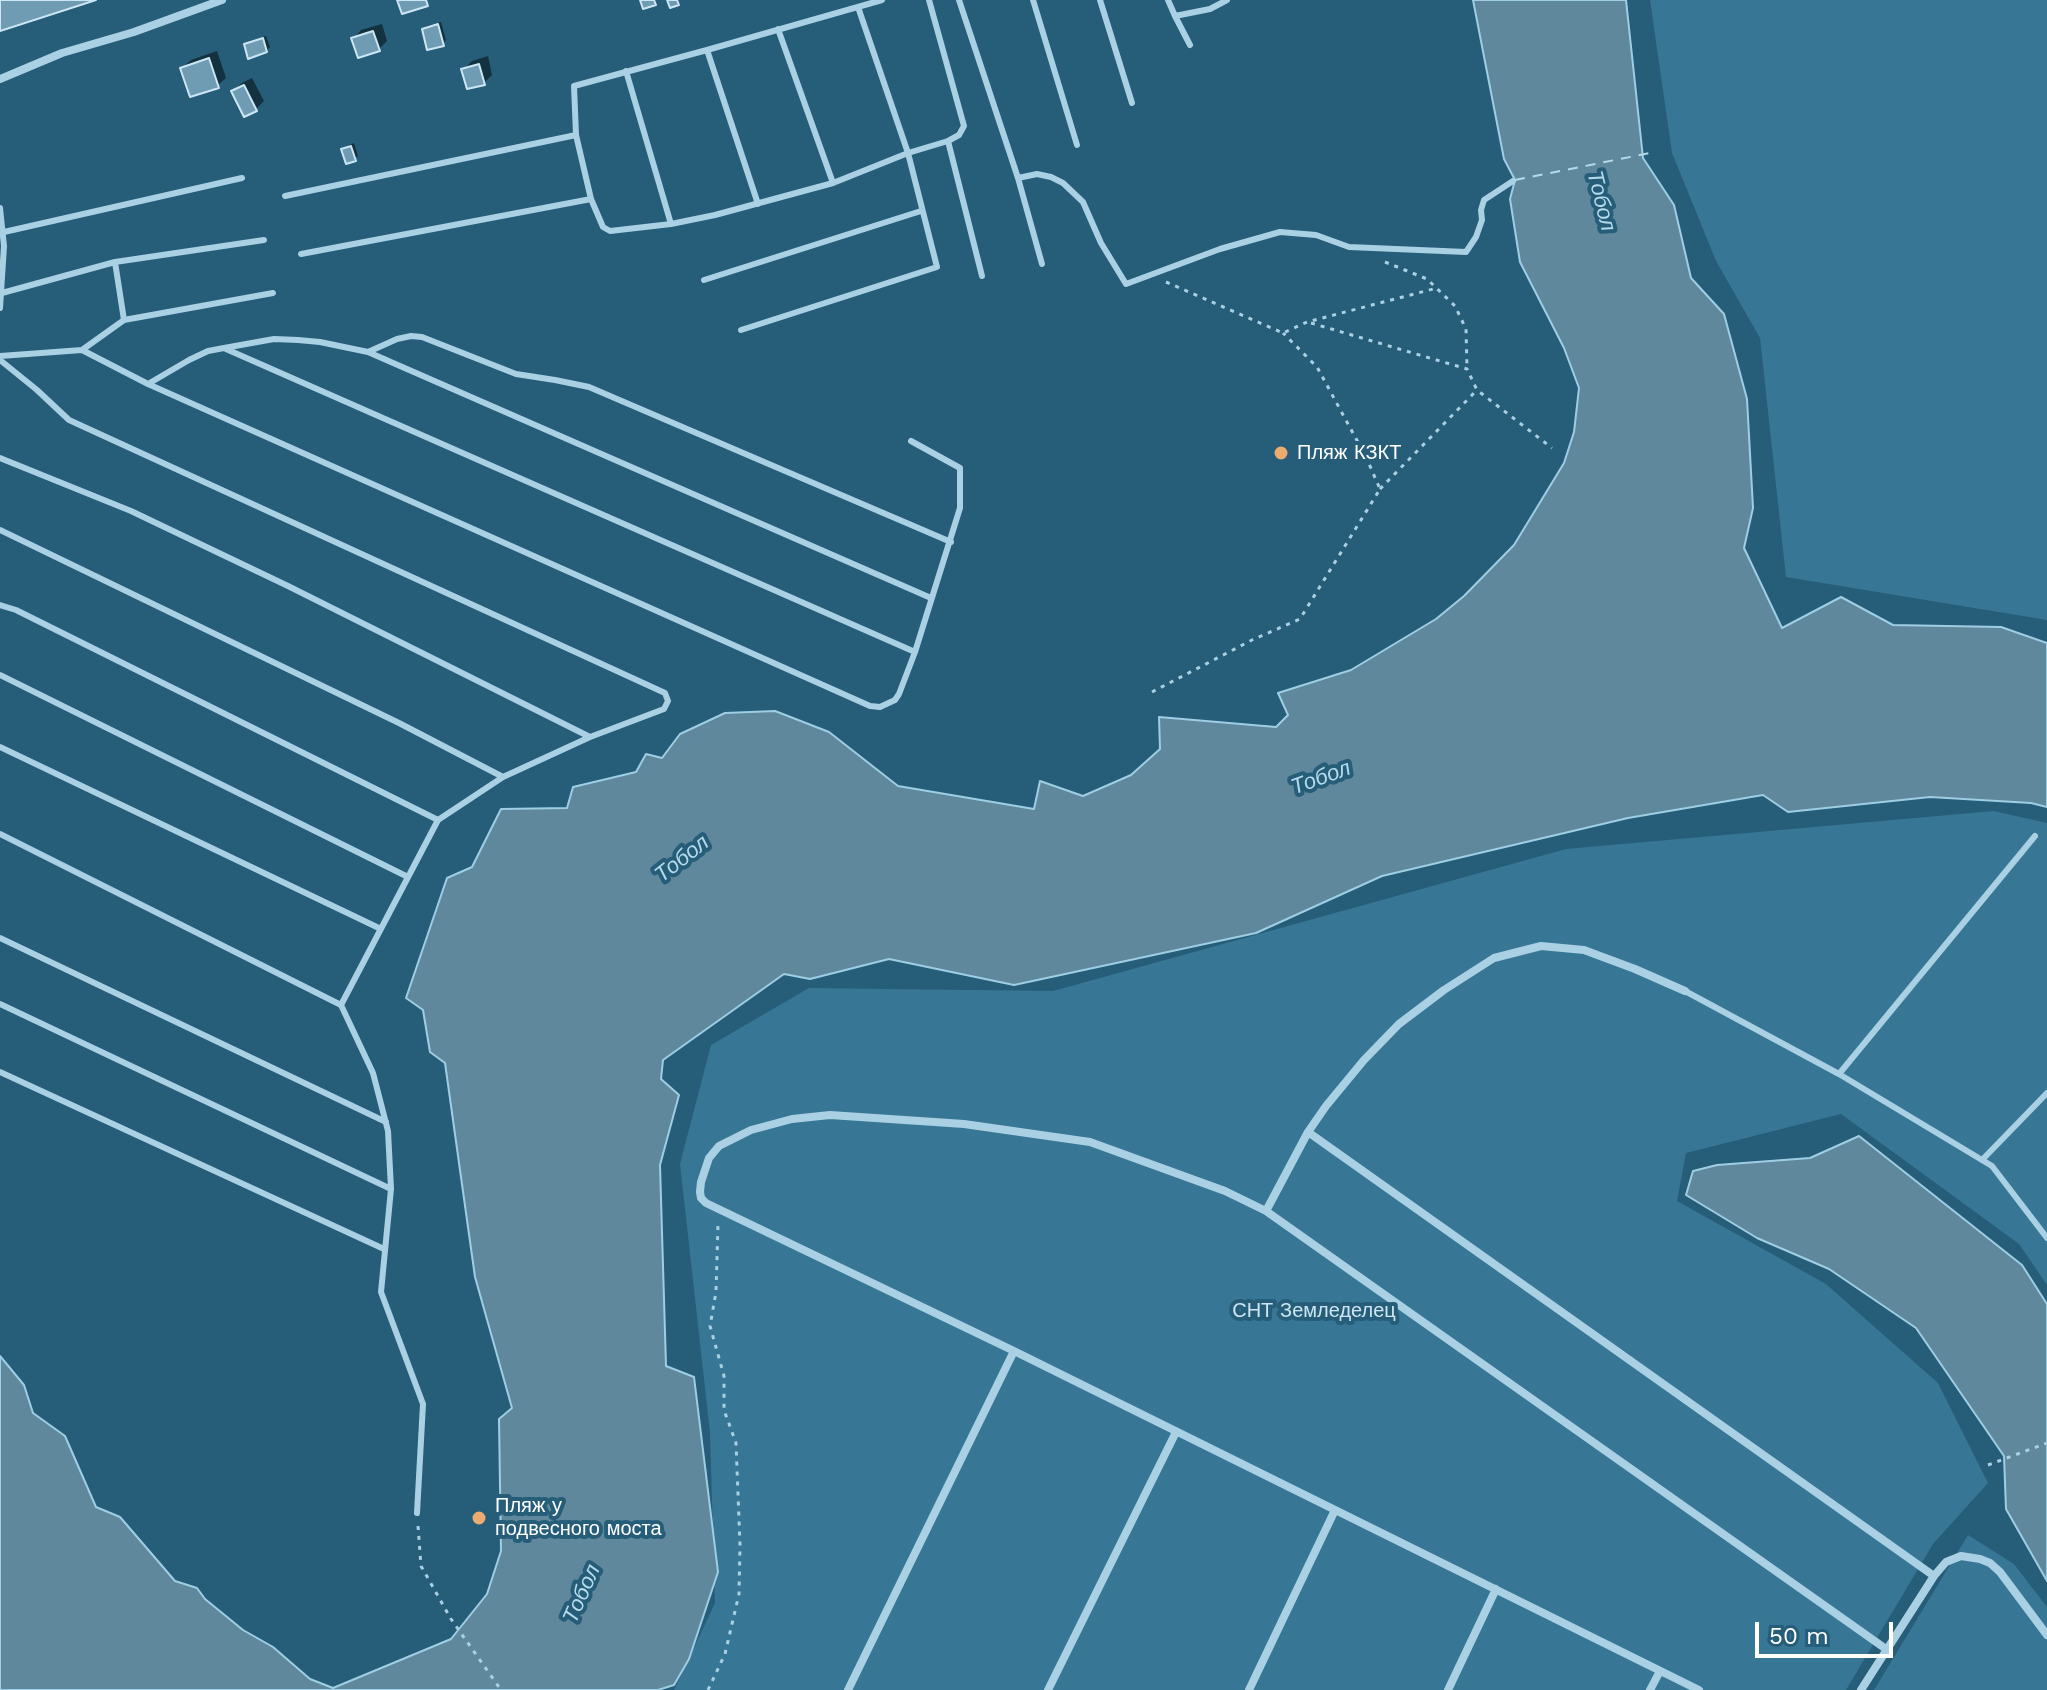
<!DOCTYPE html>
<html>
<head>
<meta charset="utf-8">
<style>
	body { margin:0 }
	#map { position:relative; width:2047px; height:1690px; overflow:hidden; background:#265d79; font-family:"Work Sans",sans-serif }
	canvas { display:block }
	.scale { position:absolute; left:1755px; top:1622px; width:138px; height:36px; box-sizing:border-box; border:4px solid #fff; border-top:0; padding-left:10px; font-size:24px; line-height:28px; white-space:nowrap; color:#fff; -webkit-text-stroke:6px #265d79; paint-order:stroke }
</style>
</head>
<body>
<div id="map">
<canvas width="2047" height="1690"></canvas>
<div class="scale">50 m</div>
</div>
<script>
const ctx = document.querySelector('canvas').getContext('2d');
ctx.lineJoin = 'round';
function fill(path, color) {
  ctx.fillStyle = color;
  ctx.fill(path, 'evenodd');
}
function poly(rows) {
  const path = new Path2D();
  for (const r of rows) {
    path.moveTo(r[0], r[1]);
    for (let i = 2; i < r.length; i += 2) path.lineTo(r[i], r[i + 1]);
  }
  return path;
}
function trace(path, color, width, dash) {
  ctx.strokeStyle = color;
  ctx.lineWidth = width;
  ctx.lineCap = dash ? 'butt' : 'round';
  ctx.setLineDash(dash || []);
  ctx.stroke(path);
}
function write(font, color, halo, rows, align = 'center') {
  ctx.font = font + ' "Work Sans",sans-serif';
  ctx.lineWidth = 8;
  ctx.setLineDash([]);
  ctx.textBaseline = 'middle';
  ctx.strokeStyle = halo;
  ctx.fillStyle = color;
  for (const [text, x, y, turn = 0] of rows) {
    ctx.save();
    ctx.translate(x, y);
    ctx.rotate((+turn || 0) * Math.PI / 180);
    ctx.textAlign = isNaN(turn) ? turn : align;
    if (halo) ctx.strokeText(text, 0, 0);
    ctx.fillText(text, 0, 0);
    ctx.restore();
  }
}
const green = poly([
	[1650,0,2047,0,2047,620,1786,577,1760,338,1716,261,1672,153],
	[1994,811,2047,823,2047,1285,2019,1244,1841,1114,1686,1153,1677,1201,1826,1284,1938,1383,1988,1483,1933,1544,1846,1690,674,1690,715,1603,710,1433,680,1164,711,1045,809,988,1053,991,1566,849],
	[1968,1535,2014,1564,2047,1607,2047,1690,1874,1690]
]);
const water = poly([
	[1473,0,1626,0,1643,158,1674,205,1691,278,1724,314,1747,399,1753,508,1744,548,1782,628,1841,597,1893,625,2001,627,2047,643,2047,807,2031,803,1930,797,1788,812,1763,795,1628,818,1382,876,1256,933,1014,985,889,959,810,979,784,974,663,1060,661,1079,679,1095,660,1165,666,1366,694,1377,718,1572,689,1659,674,1685,658,1690,0,1690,0,1356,24,1385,33,1413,65,1436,96,1507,120,1517,175,1581,197,1588,205,1599,243,1630,273,1647,310,1679,333,1688,451,1639,487,1594,501,1551,499,1419,512,1408,475,1277,445,1063,430,1052,423,1010,406,998,447,878,472,867,501,809,567,808,573,787,636,772,646,754,662,758,680,734,725,713,775,711,829,732,898,786,1034,809,1040,781,1083,796,1131,775,1160,749,1159,717,1276,727,1288,715,1278,693,1351,670,1436,619,1464,596,1514,545,1564,463,1574,432,1579,388,1564,348,1520,262,1510,199,1515,180,1504,159,1473,0],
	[1859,1136,2022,1265,2047,1304,2047,1581,2006,1509,2004,1456,1916,1328,1829,1269,1757,1238,1686,1195,1693,1171,1717,1165,1810,1158,1859,1136]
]);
const shadow = poly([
	[441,22,446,40,443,44,424,30,427,26],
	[382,24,387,41,379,49,353,39,361,30],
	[266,36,270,47,266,51,246,44,250,41],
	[217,51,226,78,217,86,182,68,191,60],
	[488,56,492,75,484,83,464,69,472,61],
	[252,78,264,101,256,109,233,91,242,83],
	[354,143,358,156,354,159,343,149,347,146]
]);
const ferry = poly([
	[1515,180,1655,152]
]);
const building = poly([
	[0,0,96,0,0,31,0,0],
	[397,0,426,0,428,6,402,14,397,0],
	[640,0,654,0,656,5,643,9,640,0],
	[667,0,677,0,679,5,670,8,667,0],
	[438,24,444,46,427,50,422,29,438,24],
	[373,31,380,51,358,58,351,38,373,31],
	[263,38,267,52,248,59,244,44,263,38],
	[209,58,219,88,190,97,180,68,209,58],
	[479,64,485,85,467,89,461,69,479,64],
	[244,85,257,111,244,117,231,91,244,85],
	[351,146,356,161,346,164,341,149,351,146]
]);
const path = poly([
	[1385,262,1427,279,1455,306,1466,329,1467,368],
	[1166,282,1283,333,1307,322,1437,288],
	[1311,323,1467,369,1477,390,1552,448],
	[1380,489,1477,390],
	[1152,692,1252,640,1300,619,1380,489,1366,457,1317,367,1283,333],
	[1988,1465,2047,1443],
	[418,1526,421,1566,451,1619,501,1690],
	[708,1690,725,1654,739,1594,740,1545,736,1443,724,1410,724,1376,710,1326,716,1292,718,1224]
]);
const service = poly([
	[959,0,1018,178,1042,264],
	[1033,0,1077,145],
	[1100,0,1132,103],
	[1168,0,1175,16,1210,9,1227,0],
	[1175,16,1190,45],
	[778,29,833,183],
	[707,50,758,204],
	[626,71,671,224],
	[948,141,982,276],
	[1018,178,1037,174,1051,177,1063,183,1083,202,1101,243,1126,284,1220,249,1280,232,1316,235,1349,247,1466,252,1476,237,1482,220,1481,210,1484,200,1513,181],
	[285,196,576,135,574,86,707,50,882,0],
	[591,199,603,227,610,231,671,224,715,215,833,183,908,153,948,141,959,135,964,126,929,0],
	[0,208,4,246,0,308],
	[4,232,242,178],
	[301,254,591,199,576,135],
	[115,262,124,320],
	[704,280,921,211],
	[2,293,115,262,264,240],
	[741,330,937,267,908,153,858,7],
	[226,349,915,652],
	[82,350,148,384,870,706,880,707,895,700,899,694,915,652,960,508,960,468,911,441],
	[368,352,931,598],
	[0,356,82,350,124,320,273,293],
	[0,360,37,390,69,420,665,693,668,701,664,709,590,737,503,777,438,820,341,1005,373,1073,388,1131,391,1189,381,1292,423,1404,417,1513],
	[148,384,189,360,208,351,224,348,274,339,298,340,320,342,368,352,397,339,411,336,422,337,516,374,555,380,589,387,951,542],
	[0,458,131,511,288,586,590,737],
	[0,530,399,723,503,777],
	[0,605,16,610,438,820],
	[0,675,408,877],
	[0,747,381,929],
	[0,834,341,1005],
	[0,938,386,1122],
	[1685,991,1839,1074,1992,1166,2047,1238],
	[0,1004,391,1189],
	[0,1072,384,1249],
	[1839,1074,2035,836],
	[1982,1160,2047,1093]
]);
const minor = poly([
	[0,79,62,53,134,32,222,0],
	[1308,1132,1934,1576],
	[1266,1211,1308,1132,1326,1106,1364,1060,1399,1024,1444,990,1494,958,1541,946,1584,950,1635,969,1685,991],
	[848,1690,1014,1351],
	[1048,1690,1176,1432],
	[1249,1690,1335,1510],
	[1448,1690,1496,1589],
	[1650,1690,1660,1671],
	[1699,1690,1014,1351,706,1203,701,1198,700,1192,701,1182,709,1158,719,1146,751,1130,792,1119,830,1115,964,1124,1090,1142,1225,1191,1266,1211,1886,1649],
	[1861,1690,1934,1576,1946,1562,1961,1556,1980,1559,1990,1563,2000,1572,2047,1635]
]);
const markers = [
	[1281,453,8,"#ecac6f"],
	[479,1518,8,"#ecac6f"]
];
const poiNames = [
	["Пляж КЗКТ",1297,453],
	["Пляж у",495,1506],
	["подвесного моста",495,1529]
];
const parkNames = [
	["СНТ Земледелец",1314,1311]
];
const waterNames = [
	["Тобол",1601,201,76],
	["Тобол",1321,778,-20],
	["Тобол",682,859,-38],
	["Тобол",582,1594,-66]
];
fill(green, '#377695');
fill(water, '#60889c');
trace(water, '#9ecee4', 2);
fill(shadow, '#0007');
trace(ferry, '#b4daeb', 2, [10, 8]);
fill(building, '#6f9cb3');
trace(building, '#cce6f3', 2);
trace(path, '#a9d0e3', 3, [4, 6]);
trace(service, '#a9d0e3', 6);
trace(minor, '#a9d0e3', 8);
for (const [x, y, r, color] of markers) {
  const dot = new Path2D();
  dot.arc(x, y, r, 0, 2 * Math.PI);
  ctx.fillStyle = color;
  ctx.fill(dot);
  trace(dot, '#265d79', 3);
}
write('20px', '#fff', '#265d79', poiNames, 'left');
write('20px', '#cce6f3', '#265d79', parkNames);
write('italic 22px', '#b4daeb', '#265d79', waterNames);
</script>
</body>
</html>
